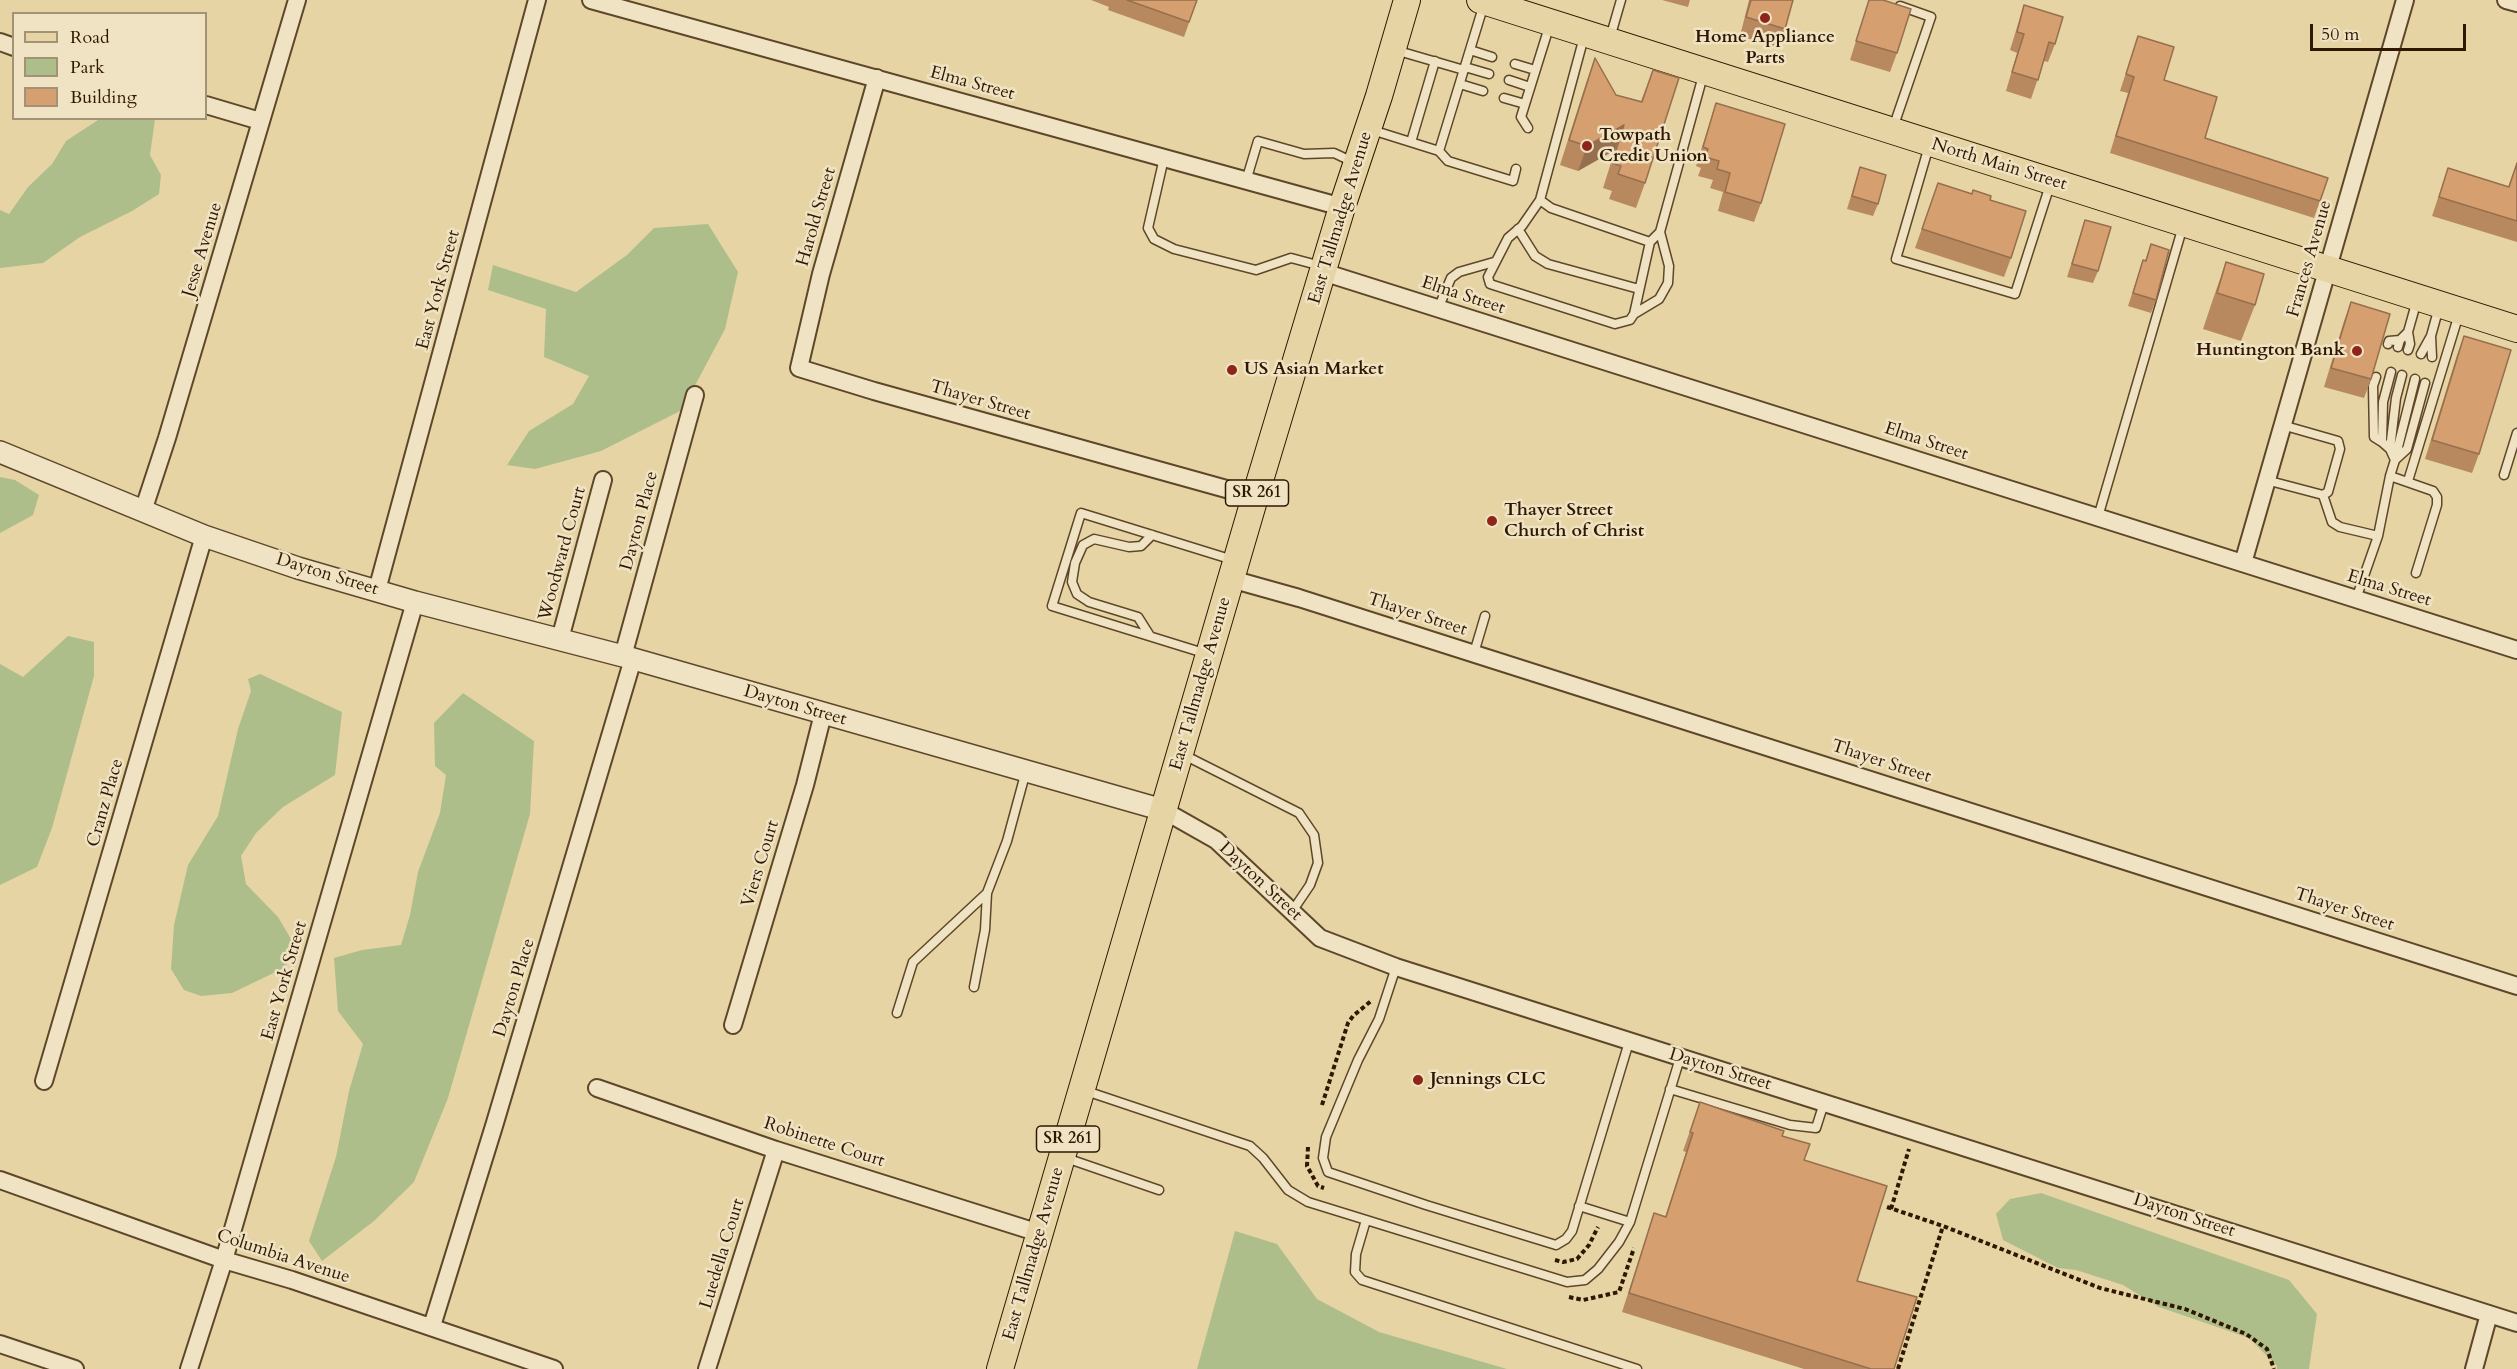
<!DOCTYPE html>
<html>
<head>
<meta charset="utf-8">
<style>
	body { margin:0 }
	#map { position:relative; width:2517px; height:1369px; overflow:hidden; background:#e6d4a4; font-family:Cardo,serif }
	canvas { display:block }
	.legend { position:absolute; left:12px; top:12px; width:195px; height:108px; box-sizing:border-box; background:#efe3c4; border:2px solid #a39276; margin:0; padding:8px 10px; list-style:none; font-size:18px; color:#301800 }
	.legend li { display:flex; align-items:center; gap:12px; height:30px }
	.legend b { width:30px; border:2px solid #a39276 }
	.scale { position:absolute; left:2310px; top:24px; width:156px; height:27px; box-sizing:border-box; border:3px solid #301800; border-top:0; padding-left:8px; font-size:18px; line-height:21px; white-space:nowrap; color:#301800; -webkit-text-stroke:4px #efe3c4; paint-order:stroke }
</style>
</head>
<body>
<div id="map">
<canvas width="2517" height="1369"></canvas>
<ul class="legend">
<li><b style="height:8px;background:#e6d4a4"></b>Road</li>
<li><b style="height:16px;background:#aebe8b"></b>Park</li>
<li><b style="height:16px;background:#d69f6f"></b>Building</li>
</ul>
<div class="scale">50 m</div>
</div>
<script>
const ctx = document.querySelector('canvas').getContext('2d');
ctx.lineJoin = 'round';
function fill(path, color) {
  ctx.fillStyle = color;
  ctx.fill(path, 'evenodd');
}
function poly(rows) {
  const path = new Path2D();
  for (const r of rows) {
    path.moveTo(r[0], r[1]);
    for (let i = 2; i < r.length; i += 2) path.lineTo(r[i], r[i + 1]);
  }
  return path;
}
function trace(path, color, width, dash) {
  ctx.strokeStyle = color;
  ctx.lineWidth = width;
  ctx.lineCap = dash ? 'butt' : 'round';
  ctx.setLineDash(dash || []);
  ctx.stroke(path);
}
function write(font, color, halo, rows, align = 'center') {
  ctx.font = font + ' Cardo,serif';
  ctx.lineWidth = 5;
  ctx.setLineDash([]);
  ctx.textBaseline = 'middle';
  ctx.strokeStyle = halo;
  ctx.fillStyle = color;
  for (const [text, x, y, turn = 0] of rows) {
    ctx.save();
    ctx.translate(x, y);
    ctx.rotate((+turn || 0) * Math.PI / 180);
    ctx.textAlign = isNaN(turn) ? turn : align;
    if (halo) ctx.strokeText(text, 0, 0);
    ctx.fillText(text, 0, 0);
    ctx.restore();
  }
}
const green = poly([
	[101,118,155,119,150,155,161,175,159,194,132,211,80,237,43,263,0,268,0,210,9,214,28,187,52,164,66,141],
	[708,224,738,272,725,329,682,410,601,451,535,469,507,465,529,431,573,404,589,376,544,357,546,309,488,290,493,265,576,292,627,255,654,228],
	[0,477,15,480,39,495,33,515,0,533],
	[68,636,94,642,94,676,52,828,37,867,0,885,0,664,23,677],
	[260,674,342,712,335,775,283,807,256,833,241,856,246,884,278,917,291,939,286,967,232,993,201,996,184,990,171,969,174,925,188,865,218,816,238,729,251,691,248,679],
	[463,693,534,741,530,814,448,1098,414,1182,374,1221,322,1261,309,1241,336,1157,349,1091,363,1044,338,1011,334,958,362,950,401,945,410,915,418,872,440,813,446,775,435,766,434,723],
	[2041,1193,2289,1280,2317,1314,2309,1369,2277,1369,2277,1366,2249,1338,2159,1307,2123,1285,2076,1270,2058,1268,2003,1240,1996,1214,2010,1199],
	[1235,1231,1277,1244,1317,1299,1379,1332,1507,1369,1197,1369]
]);
const path = poly([
	[1322,1105,1348,1023,1353,1016,1371,1001],
	[1308,1147,1307,1166,1318,1186,1324,1188],
	[1887,1207,1943,1226,2100,1288,2185,1309,2246,1334,2267,1349,2274,1369],
	[1891,1209,1909,1149],
	[1555,1260,1563,1262,1577,1259,1589,1245,1598,1227],
	[1569,1297,1583,1300,1619,1292,1634,1248],
	[1898,1369,1943,1226]
]);
const service = poly([
	[1584,37,1540,200,1551,208,1650,242,1660,232,1704,72],
	[1610,38,1621,0],
	[1395,50,1464,70],
	[1470,50,1492,57],
	[1515,64,1535,70],
	[1465,67,1489,74],
	[1509,80,1530,87],
	[1460,84,1483,91],
	[1504,98,1525,104],
	[1528,128,1521,117,1550,24],
	[1893,128,1931,17,1900,6],
	[1372,130,1439,151,1484,4],
	[1411,142,1435,61],
	[1929,146,1896,259,2015,294,2050,185],
	[1439,151,1448,161,1513,181,1516,169],
	[1164,158,1148,228,1154,239,1174,249,1256,270,1291,258,1321,266],
	[1246,181,1258,141,1304,154,1334,153,1353,162],
	[1540,200,1522,226,1508,238,1488,277,1490,284,1615,324,1630,320,1634,314,1659,299,1668,283,1669,266,1660,232],
	[1518,229,1535,256,1548,264,1639,289],
	[1438,309,1451,278,1459,272,1494,262],
	[1634,314,1650,242],
	[2408,332,2410,344,2408,350],
	[2431,336,2432,357],
	[2388,344,2389,341,2400,340],
	[2398,347,2400,340,2408,332,2417,300],
	[2421,354,2431,336,2439,307],
	[2376,377,2373,386,2374,437,2382,442],
	[2390,449,2382,442,2383,402,2391,372],
	[2395,459,2415,379],
	[2395,460,2390,449,2396,398,2402,375],
	[2504,475,2517,433],
	[2390,476,2395,460,2407,449,2425,383],
	[2266,480,2323,495,2328,492,2340,449,2338,441,2282,425],
	[2408,481,2459,314],
	[2323,495,2332,522,2340,527,2378,536,2390,476,2433,491,2437,497,2437,505,2416,573],
	[2098,517,2183,226],
	[2356,599,2378,536],
	[1150,636,1138,617,1089,602,1077,594,1072,582,1075,563,1083,545,1094,539,1129,547,1141,546,1152,535],
	[1474,653,1485,616],
	[1207,654,1052,606,1081,513,1233,560],
	[1184,755,1299,813,1314,835,1318,863,1310,885,1291,913],
	[1396,967,1379,1019,1358,1060,1326,1137,1323,1158,1328,1172,1426,1205,1556,1245,1566,1239,1572,1231,1629,1042],
	[974,987,985,930,987,893],
	[897,1013,913,962,987,893,1007,841,1026,771],
	[1670,1089,1790,1125,1816,1128,1824,1103],
	[1083,1090,1250,1146,1263,1158,1288,1190,1308,1202,1567,1282,1585,1280,1598,1269,1619,1242,1630,1222,1680,1058],
	[1066,1158,1159,1190],
	[1579,1206,1630,1222],
	[1366,1220,1356,1254,1355,1272,1362,1280,1637,1369]
]);
const minor = poly([
	[591,0,1342,207],
	[2506,0,2517,3],
	[0,42,14,47],
	[877,78,821,274,799,368,874,391,1255,497],
	[206,105,260,121],
	[1323,272,2517,650],
	[143,511,167,438,297,0],
	[2243,563,2405,0],
	[1231,579,1299,598,2517,986],
	[377,590,537,0],
	[560,639,603,480],
	[623,656,695,395],
	[1163,810,1216,840,1320,938,1396,967,2517,1323],
	[733,1025,805,785,823,714],
	[44,1081,204,536],
	[597,1088,776,1150,1039,1233],
	[0,1180,224,1260,292,1280,554,1369],
	[432,1326,494,1126,633,659],
	[0,1344,75,1369],
	[189,1369,224,1260,415,602],
	[707,1369,776,1150],
	[2474,1369,2489,1314]
]);
const tertiary = poly([
	[0,452,204,536,298,568,415,602,623,656,1163,810]
]);
const primary = poly([
	[1480,0,2517,329],
	[1000,1369,1255,497,1342,207,1379,96,1407,0]
]);
const wall = poly([
	[1091,0,1197,0,1184,37,1108,10,1109,7],
	[1662,0,1690,0,1688,7],
	[1749,0,1793,0,1785,29,1778,48,1740,36],
	[1869,0,1897,53,1890,72,1850,60],
	[2024,5,2055,44,2048,62,2044,61,2031,99,2006,91,2017,53,2010,50,2018,24],
	[2138,36,2164,80,2205,138,2320,201,2314,218,2110,153,2128,93,2120,91],
	[1595,58,1616,95,1641,101,1653,70,1645,183,1636,208,1609,199,1612,191,1603,188,1615,150,1578,171,1560,165,1586,83],
	[1716,103,1761,203,1754,222,1718,211,1723,192,1710,188,1713,180,1698,176,1701,168,1696,166],
	[2517,162,2517,242,2432,216,2448,168,2508,187],
	[1860,167,1878,204,1873,216,1847,209],
	[1938,183,1990,200,2011,258,2004,277,1915,248],
	[2085,220,2098,271,2093,283,2067,277],
	[2151,244,2156,300,2151,313,2128,306,2143,260,2145,261],
	[2226,262,2255,305,2241,341,2203,329,2213,299],
	[2351,302,2371,379,2364,398,2324,387,2344,321],
	[2464,336,2479,454,2472,473,2425,459,2457,355],
	[1700,1102,1782,1136,1804,1160,1857,1281,1894,1369,1804,1369,1622,1312,1654,1213,1665,1217,1686,1152,1683,1151]
]);
const shadedWall = poly([
	[1624,125,1615,150,1578,171,1587,146]
]);
const building = poly([
	[1127,0,1197,0,1189,22,1127,0],
	[1751,0,1793,0,1785,29,1746,17,1751,0],
	[1869,0,1883,0,1911,9,1897,53,1856,41,1869,0],
	[2024,5,2063,17,2055,44,2049,42,2038,80,2012,72,2024,34,2017,32,2024,5],
	[2138,36,2174,47,2164,80,2217,97,2205,138,2328,178,2320,201,2116,136,2134,77,2126,74,2138,36],
	[1595,58,1616,95,1642,102,1653,70,1679,78,1645,183,1618,174,1621,166,1612,163,1624,125,1587,146,1569,140,1595,58],
	[1716,103,1785,124,1761,203,1725,192,1730,173,1717,169,1719,161,1705,157,1708,149,1703,147,1716,103],
	[2517,163,2517,221,2439,197,2448,168,2509,187,2517,163],
	[1860,167,1886,175,1878,204,1852,196,1860,167],
	[1938,183,1972,194,1973,190,1991,196,1990,200,2026,211,2011,258,1922,229,1938,183],
	[2085,220,2111,227,2098,271,2072,264,2085,220],
	[2151,244,2169,250,2156,300,2133,293,2143,260,2146,261,2151,244],
	[2226,262,2264,274,2255,305,2217,293,2226,262],
	[2351,302,2390,314,2371,379,2331,368,2351,302],
	[2464,336,2511,350,2479,454,2432,440,2464,336],
	[1700,1102,1784,1131,1782,1136,1810,1144,1804,1160,1887,1186,1857,1281,1917,1297,1894,1369,1871,1369,1629,1293,1654,1213,1666,1217,1693,1133,1690,1132,1700,1102]
]);
const markers = [
	[1765,18,6,"#8f2418"],
	[1587,146,6,"#8f2418"],
	[2357,351,6,"#8f2418"],
	[1232,370,6,"#8f2418"],
	[1492,521,6,"#8f2418"],
	[1418,1080,6,"#8f2418"]
];
const shields = [
	[1257,493,63],
	[1068,1139,63]
];
const shieldNames = [
	["SR 261",1257,493],
	["SR 261",1068,1139]
];
const poiNames = [
	["Home Appliance",1765,38,"center"],
	["Parts",1765,59,"center"],
	["Towpath",1599,136],
	["Credit Union",1599,157],
	["Huntington Bank",2345,351,"right"],
	["US Asian Market",1244,370],
	["Thayer Street",1504,511],
	["Church of Christ",1504,532],
	["Jennings CLC",1430,1080]
];
const streetNames = [
	["Elma Street",972,84,15],
	["North Main Street",1999,165,17],
	["Harold Street",817,217,-74],
	["East Tallmadge Avenue",1341,218,-73],
	["Jesse Avenue",203,250,-73],
	["Frances Avenue",2310,259,-74],
	["East York Street",439,290,-75],
	["Elma Street",1463,296,18],
	["Thayer Street",980,401,16],
	["Elma Street",1926,442,18],
	["Dayton Place",640,521,-75],
	["Woodward Court",563,554,-75],
	["Dayton Street",327,575,17],
	["Elma Street",2389,589,17],
	["Thayer Street",1417,615,18],
	["East Tallmadge Avenue",1201,684,-74],
	["Dayton Street",795,706,16],
	["Thayer Street",1881,762,18],
	["Cranz Place",106,803,-74],
	["Viers Court",761,864,-73],
	["Dayton Street",1260,882,43],
	["Thayer Street",2344,910,18],
	["East York Street",285,981,-74],
	["Dayton Place",515,988,-73],
	["Dayton Street",1720,1070,17],
	["Robinette Court",824,1143,18],
	["Dayton Street",2184,1216,18],
	["Luedella Court",723,1254,-73],
	["East Tallmadge Avenue",1034,1254,-74],
	["Columbia Avenue",283,1257,18]
];
fill(green, '#aebe8b');
trace(service, '#5e4729', 11);
trace(minor, '#5e4729', 20);
trace(tertiary, '#5e4729', 24);
trace(primary, '#301800', 28);
trace(path, '#301800', 4, [4.5, 3]);
trace(service, '#efe3c4', 8);
trace(minor, '#efe3c4', 16);
trace(tertiary, '#efe3c4', 21);
trace(primary, '#e6d4a4', 26);
fill(wall, '#b8895f');
fill(shadedWall, '#966f4e');
fill(building, '#d69f6f');
trace(building, '#966f4e', 1.5);
for (const [x, y, r, color] of markers) {
  const dot = new Path2D();
  dot.arc(x, y, r, 0, 2 * Math.PI);
  ctx.fillStyle = color;
  ctx.fill(dot);
  trace(dot, '#efe3c4', 2);
}
for (const [x, y, w] of shields) {
  const box = new Path2D();
  box.roundRect(x - w / 2, y - 13, w, 26, 4.5);
  ctx.fillStyle = '#efe3c4';
  ctx.fill(box);
  trace(box, '#301800', 1.5);
}
write('bold 16px', '#301800', null, shieldNames);
write('bold 18px', '#301800', '#efe3c4', poiNames, 'left');
write('18px', '#301800', '#efe3c4', streetNames);
</script>
</body>
</html>
